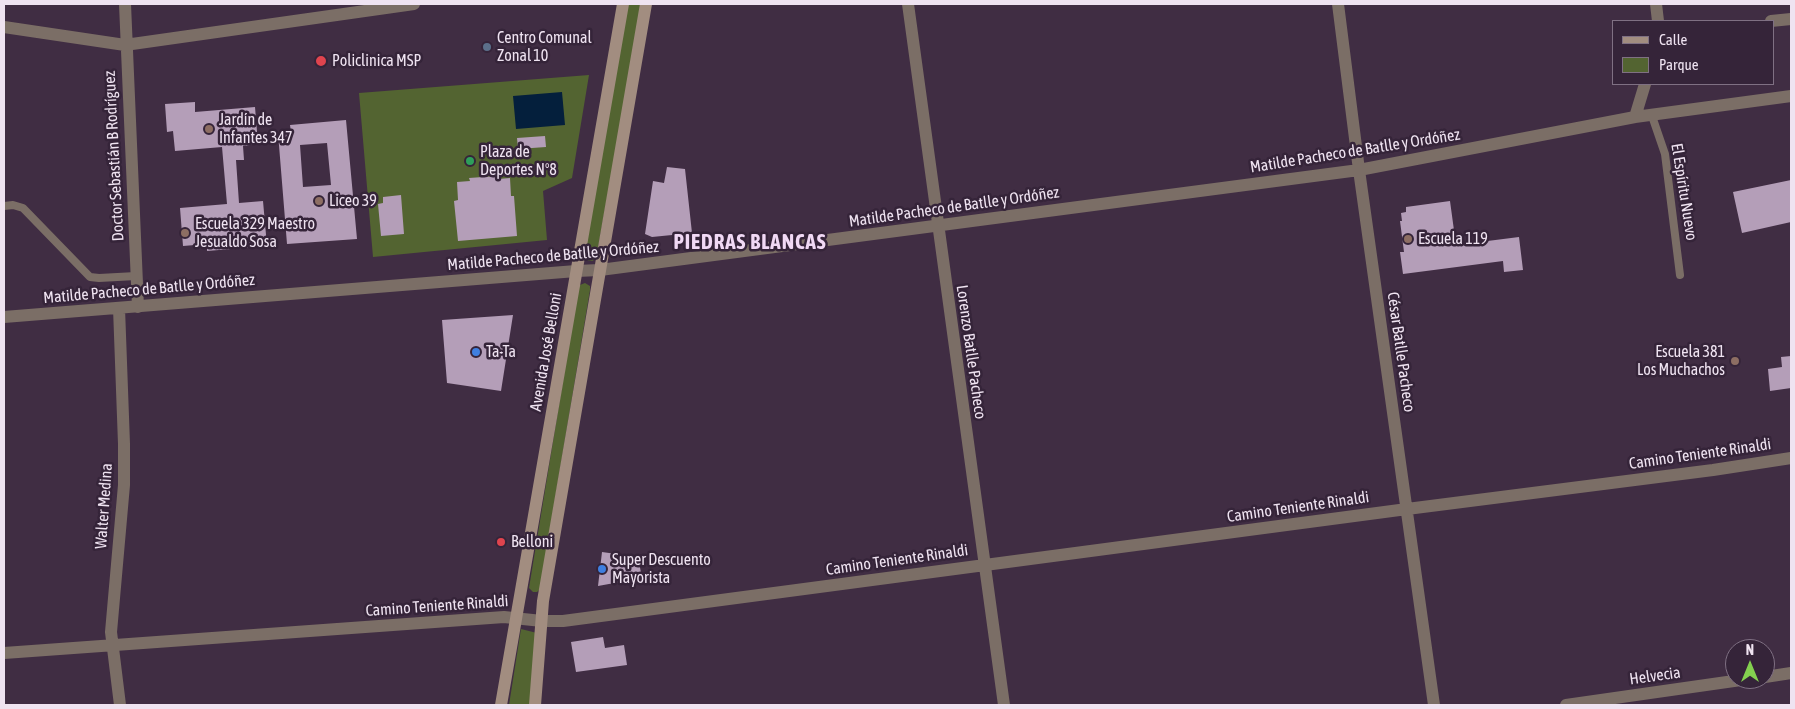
<!DOCTYPE html>
<html>
<head>
<meta charset="utf-8">
<style>
	body { margin:0 }
	#map { position:relative; width:1795px; height:709px; overflow:hidden; background:#402d43; font-family:"Asap Condensed",sans-serif }
	canvas { display:block }
	.frame { position:absolute; inset:0; border:5px solid #efe3f1; pointer-events:none }
	.legend { position:absolute; left:1612px; top:20px; width:162px; height:65px; box-sizing:border-box; background:#352439; border:1px solid #7f7083; margin:0; padding:6px 9px; list-style:none; font-size:15px; color:#efe3f1 }
	.legend li { display:flex; align-items:center; gap:10px; height:25px }
	.legend b { width:25px; border:1px solid #7f7083 }
	.north { position:absolute; left:1725px; top:639px; width:50px; height:50px; box-sizing:border-box; background:#352439; border:1px solid #7f7083; border-radius:50%; rotate:0deg; font-size:14px; font-weight:700; line-height:20px; text-align:center; color:#efe3f1 }
	.north::after { content:''; display:block; margin:auto; width:18px; height:22px; background:#83d04f; clip-path:polygon(50% 0,100% 100%,50% 72%,0 100%) }
</style>
</head>
<body>
<div id="map">
<canvas width="1795" height="709"></canvas>
<div class="frame"></div>
<ul class="legend">
<li><b style="height:6px;background:#a28d80"></b>Calle</li>
<li><b style="height:14px;background:#536431"></b>Parque</li>
</ul>
<div class="north">N</div>
</div>
<script>
const ctx = document.querySelector('canvas').getContext('2d');
ctx.lineJoin = 'round';
function fill(path, color) {
  ctx.fillStyle = color;
  ctx.fill(path, 'evenodd');
}
function poly(rows) {
  const path = new Path2D();
  for (const r of rows) {
    path.moveTo(r[0], r[1]);
    for (let i = 2; i < r.length; i += 2) path.lineTo(r[i], r[i + 1]);
  }
  return path;
}
function trace(path, color, width, dash) {
  ctx.strokeStyle = color;
  ctx.lineWidth = width;
  ctx.lineCap = dash ? 'butt' : 'round';
  ctx.setLineDash(dash || []);
  ctx.stroke(path);
}
function write(font, color, halo, rows, align = 'center') {
  ctx.font = font + ' "Asap Condensed",sans-serif';
  ctx.lineWidth = 5;
  ctx.setLineDash([]);
  ctx.textBaseline = 'middle';
  ctx.strokeStyle = halo;
  ctx.fillStyle = color;
  for (const [text, x, y, turn = 0] of rows) {
    ctx.save();
    ctx.translate(x, y);
    ctx.rotate((+turn || 0) * Math.PI / 180);
    ctx.textAlign = isNaN(turn) ? turn : align;
    if (halo) ctx.strokeText(text, 0, 0);
    ctx.fillText(text, 0, 0);
    ctx.restore();
  }
}
const green = poly([
	[627,4,642,4,596,259,592,261,586,260,583,257],
	[589,75,572,178,543,191,547,240,373,257,359,93],
	[585,283,590,286,590,290,540,589,537,592,533,592,529,588,578,289,580,285],
	[521,629,537,633,531,705,509,705]
]);
const water = poly([
	[562,92,565,125,516,129,513,96]
]);
const building = poly([
	[195,102,195,112,255,107,258,144,243,146,244,160,236,160,239,203,263,201,267,246,207,251,207,244,183,246,180,208,227,204,222,147,175,151,173,131,167,132,165,104],
	[346,120,357,239,287,244,278,133,291,132,290,125],
	[327,143,331,185,303,187,300,145],
	[545,136,546,147,518,149,517,138],
	[667,167,685,169,692,233,652,237,645,234,653,181,664,183],
	[497,176,498,179,510,178,511,196,514,196,517,236,458,241,454,201,458,200,457,182,470,181,469,178],
	[1791,180,1791,222,1742,233,1733,192],
	[401,195,404,234,381,236,378,204,383,203,383,197],
	[1450,201,1456,245,1519,237,1523,270,1504,272,1503,261,1403,274,1400,252,1404,252,1400,221,1402,221,1401,213,1406,212,1406,207],
	[513,315,501,391,447,383,442,320],
	[1791,356,1791,388,1770,391,1768,369,1782,367,1781,357],
	[602,552,638,557,642,578,598,586],
	[603,637,605,648,624,645,627,665,576,672,571,642]
]);
const lane = poly([
	[1652,116,1665,154,1680,275],
	[4,206,13,205,23,208,90,277,99,278,136,276]
]);
const street = poly([
	[125,4,138,307],
	[908,4,1004,705],
	[1338,4,1359,170,1434,705],
	[1656,4,1658,21],
	[1771,21,1791,19],
	[4,27,125,45,414,4],
	[1635,117,1645,84],
	[119,308,124,444,124,485,111,632,120,705],
	[4,317,576,271,600,270,1359,170,1635,117,1791,96],
	[4,653,504,617,542,621,563,621,1407,509,1713,470,1791,458],
	[1765,677,1791,673],
	[1566,705,1748,679]
]);
const secondary = poly([
	[501,705,623,4],
	[535,705,543,601,646,4]
]);
const markers = [
	[487,47,5,"#5c6f8a"],
	[321,61,6,"#e0444e"],
	[209,129,5,"#8d6e63"],
	[470,161,5,"#2e9e5b"],
	[319,201,5,"#8d6e63"],
	[185,233,5,"#8d6e63"],
	[1408,239,5,"#8d6e63"],
	[476,352,5,"#3f7fe0"],
	[1735,361,5,"#8d6e63"],
	[501,542,5,"#e0444e"],
	[602,569,5,"#3f7fe0"]
];
const poiNames = [
	["Centro Comunal",497,38],
	["Zonal 10",497,56],
	["Policlinica MSP",332,61],
	["Jardín de",219,120],
	["Infantes 347",219,138],
	["Plaza de",480,152],
	["Deportes N°8",480,170],
	["Liceo 39",329,201],
	["Escuela 329 Maestro",195,224],
	["Jesualdo Sosa",195,242],
	["Escuela 119",1418,239],
	["Ta-Ta",486,352],
	["Escuela 381",1725,352,"right"],
	["Los Muchachos",1725,370,"right"],
	["Belloni",511,542],
	["Super Descuento",612,560],
	["Mayorista",612,578]
];
const streetNames = [
	["Matilde Pacheco de Batlle y Ordóñez",1355,151,-9],
	["Doctor Sebastián B Rodríguez",114,156,-93],
	["El Espíritu Nuevo",1684,192,81],
	["Matilde Pacheco de Batlle y Ordóñez",954,207,-8],
	["Matilde Pacheco de Batlle y Ordóñez",553,256,-5],
	["Matilde Pacheco de Batlle y Ordóñez",149,289,-5],
	["Avenida José Belloni",546,352,-80],
	["Lorenzo Batlle Pacheco",971,352,82],
	["César Batlle Pacheco",1401,352,82],
	["Camino Teniente Rinaldi",1700,454,-8],
	["Walter Medina",104,506,-86],
	["Camino Teniente Rinaldi",1298,507,-8],
	["Camino Teniente Rinaldi",897,560,-8],
	["Camino Teniente Rinaldi",437,606,-4],
	["Helvecia",1655,676,-8]
];
const districtNames = [
	["PIEDRAS BLANCAS",750,242]
];
fill(green, '#536431');
fill(water, '#041f3c');
fill(building, '#b49eb8');
trace(lane, '#7b6e66', 8);
trace(street, '#7b6e66', 12);
trace(secondary, '#a28d80', 12);
for (const [x, y, r, color] of markers) {
  const dot = new Path2D();
  dot.arc(x, y, r, 0, 2 * Math.PI);
  ctx.fillStyle = color;
  ctx.fill(dot);
  trace(dot, '#352439', 2);
}
write('16px', '#efe3f1', '#352439', poiNames, 'left');
write('16px', '#efe3f1', '#352439', streetNames);
ctx.letterSpacing = '1px';
write('bold 21px', '#f1d9f5', '#352439', districtNames);
ctx.letterSpacing = '0px';
</script>
</body>
</html>
